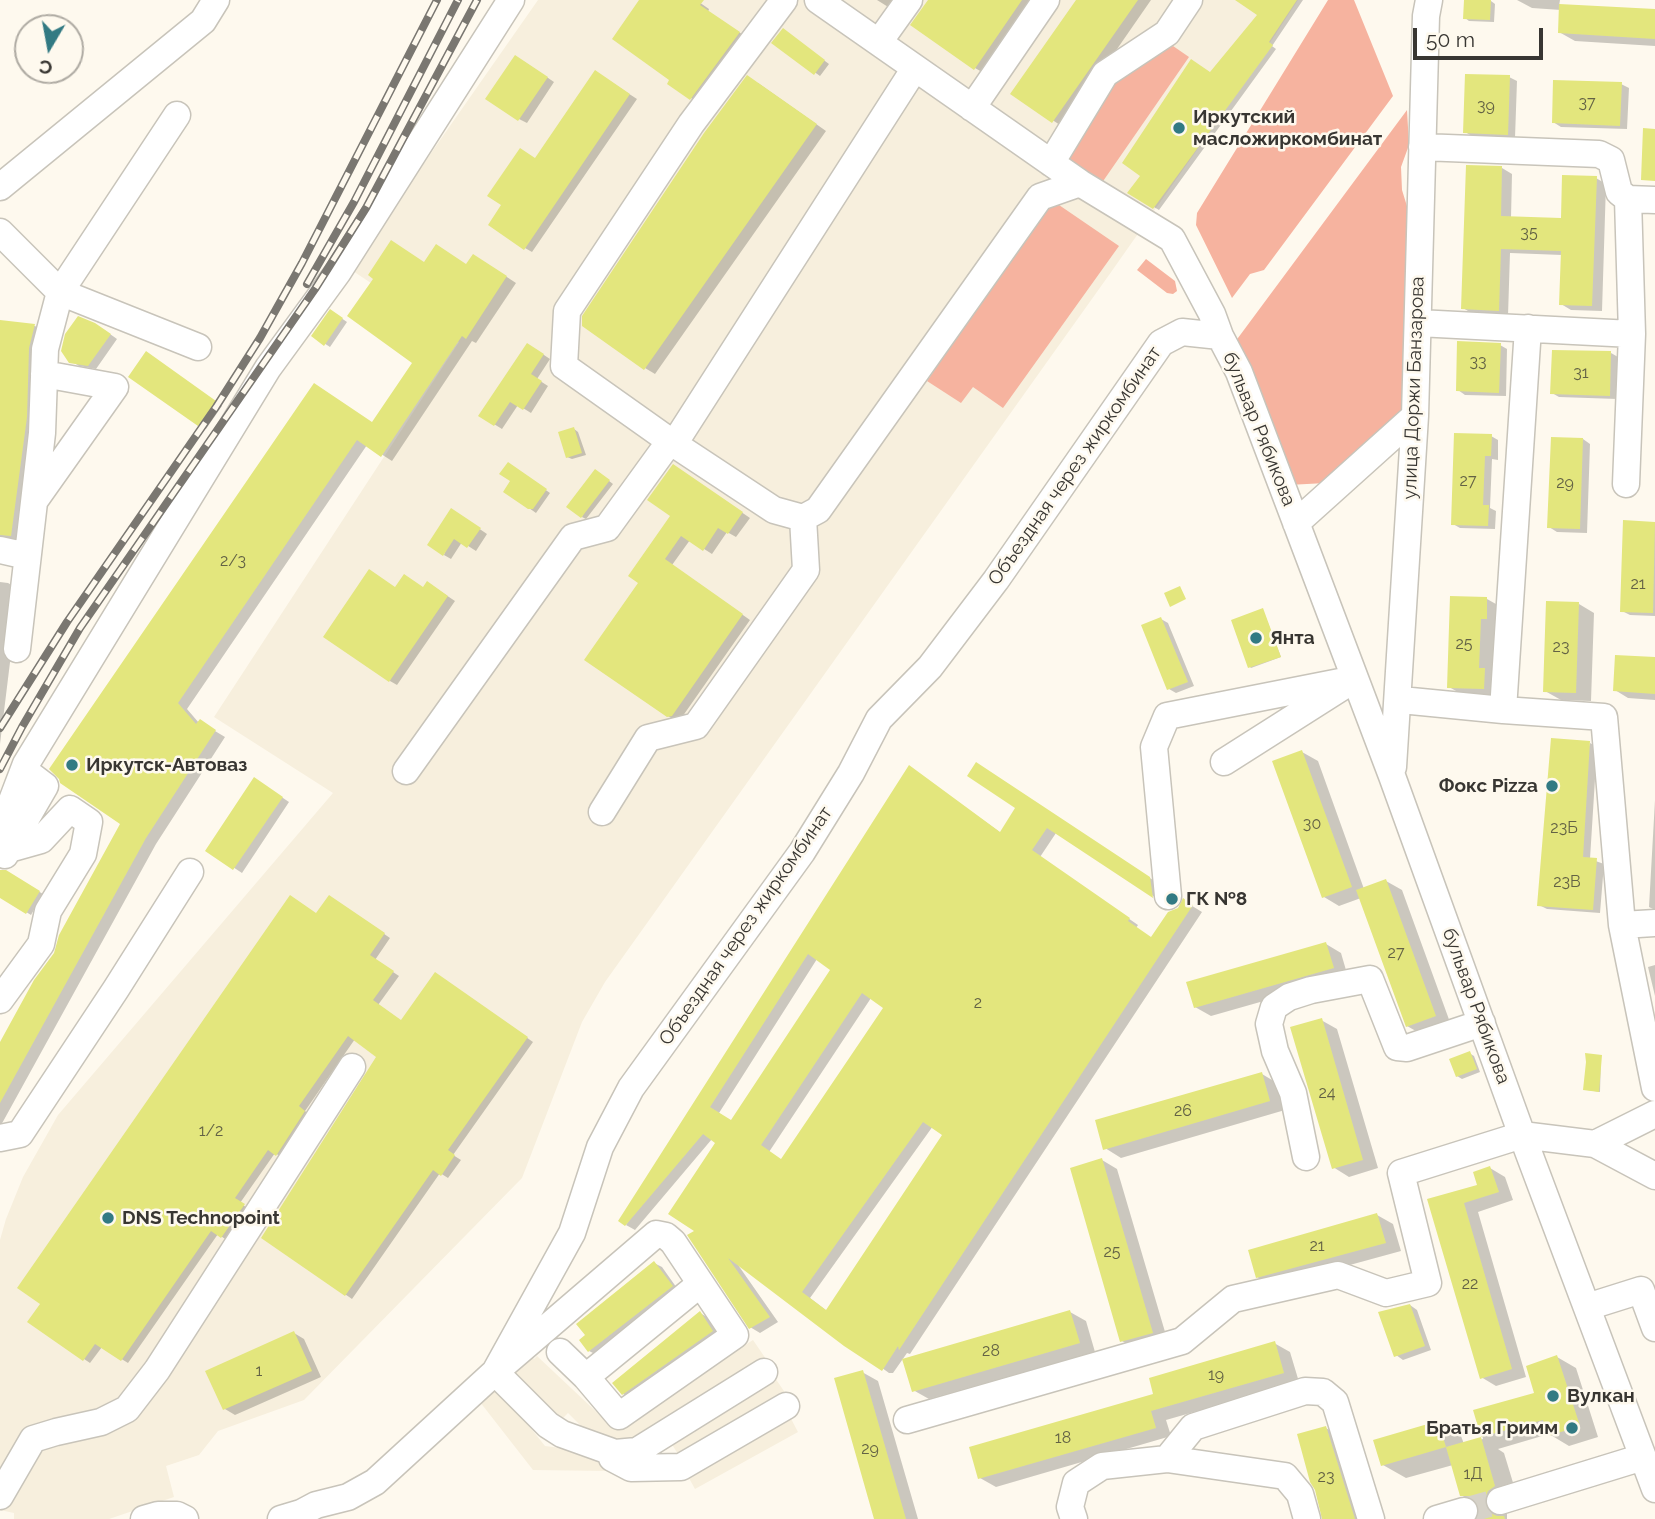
<!DOCTYPE html>
<html>
<head>
<meta charset="utf-8">
<style>
	body { margin:0 }
	#map { position:relative; width:1655px; height:1519px; overflow:hidden; background:#fef9ee; font-family:Raleway,sans-serif }
	canvas { display:block }
	.north { position:absolute; left:14px; top:14px; width:70px; height:70px; box-sizing:border-box; background:#fef9ee; border:2px solid #afaba3; border-radius:50%; rotate:190deg; font-size:19px; font-weight:700; line-height:28px; text-align:center; color:#383632 }
	.north::after { content:''; display:block; margin:auto; width:24px; height:32px; background:#327a83; clip-path:polygon(50% 0,100% 100%,50% 72%,0 100%) }
	.scale { position:absolute; left:1413px; top:28px; width:130px; height:32px; box-sizing:border-box; border:4px solid #383632; border-top:0; padding-left:9px; font-size:21px; line-height:24px; white-space:nowrap; color:#383632; -webkit-text-stroke:5px #fef9ee; paint-order:stroke }
</style>
</head>
<body>
<div id="map">
<canvas width="1655" height="1519"></canvas>
<div class="north">С</div>
<div class="scale">50 m</div>
</div>
<script>
const ctx = document.querySelector('canvas').getContext('2d');
ctx.lineJoin = 'round';
function fill(path, color) {
  ctx.fillStyle = color;
  ctx.fill(path, 'evenodd');
}
function poly(rows) {
  const path = new Path2D();
  for (const r of rows) {
    path.moveTo(r[0], r[1]);
    for (let i = 2; i < r.length; i += 2) path.lineTo(r[i], r[i + 1]);
  }
  return path;
}
function trace(path, color, width, dash) {
  ctx.strokeStyle = color;
  ctx.lineWidth = width;
  ctx.lineCap = dash ? 'butt' : 'round';
  ctx.setLineDash(dash || []);
  ctx.stroke(path);
}
function write(font, color, halo, rows, align = 'center') {
  ctx.font = font + ' Raleway,sans-serif';
  ctx.lineWidth = 5;
  ctx.setLineDash([]);
  ctx.textBaseline = 'middle';
  ctx.strokeStyle = halo;
  ctx.fillStyle = color;
  for (const [text, x, y, turn = 0] of rows) {
    ctx.save();
    ctx.translate(x, y);
    ctx.rotate((+turn || 0) * Math.PI / 180);
    ctx.textAlign = isNaN(turn) ? turn : align;
    if (halo) ctx.strokeText(text, 0, 0);
    ctx.fillText(text, 0, 0);
    ctx.restore();
  }
}
const built = poly([
	[538,0,1298,0,1237,93,1109,275,605,982,582,1022,522,1178,304,1400,218,1431,199,1455,166,1466,174,1497,109,1519,14,1519,14,1513,0,1510,0,1240,6,1219,23,1177,58,1115,333,793,214,717,459,342,350,269],
	[753,1340,766,1359,630,1446,594,1439,568,1413,559,1422,510,1376,530,1355,534,1359,537,1356,605,1420,618,1426],
	[773,1375,786,1394,681,1459,668,1438],
	[497,1386,545,1446,599,1453,610,1471,533,1470,480,1402],
	[788,1413,798,1432,695,1489,685,1471]
]);
const green = poly([
	[1328,0,1354,0,1393,96,1264,270,1250,274,1232,298,1196,225,1197,213],
	[1173,46,1189,57,1099,187,1069,167,1070,145,1119,76],
	[1407,110,1409,145,1401,167,1402,190,1410,216,1408,409,1326,483,1288,485,1235,342],
	[1059,205,1119,246,1003,408,973,387,961,403,927,381,1046,208],
	[1146,259,1175,281,1177,291,1173,294,1167,293,1137,270]
]);
const shadow = poly([
	[641,0,696,0,709,9,708,12,748,38,699,103,691,98,672,80],
	[877,0,900,0,893,10],
	[930,0,1033,0,982,72,975,68],
	[1078,0,1151,0,1063,127,1013,94],
	[1238,0,1303,0,1272,46,1276,49,1159,210,1130,193,1211,74,1259,15],
	[1466,0,1491,1,1495,4,1494,22,1469,21,1465,18],
	[1517,0,1560,0,1559,6,1655,11,1655,46,1575,41,1559,32,1561,10,1532,8],
	[787,33,829,64,820,76,774,43],
	[523,61,554,82,527,123,519,119],
	[603,77,637,99,532,252,525,248,536,160],
	[1509,77,1517,81,1515,138,1472,136,1465,132],
	[758,83,826,131,655,374,645,368],
	[1621,84,1629,88,1627,129,1561,127,1553,122],
	[1502,168,1512,174,1511,218,1562,220,1596,178,1606,184,1602,311,1571,310,1561,304,1562,255,1510,253,1508,316,1473,314,1463,308],
	[484,262,516,283,476,343,472,341,392,461,367,445,187,709,199,723,200,722,225,737,156,844,0,1127,0,1046,56,954,122,823,314,385,373,424,414,362,425,264,467,266],
	[331,311,347,322,330,347,313,336],
	[0,322,35,326,45,332,21,541,0,545],
	[103,329,117,339,96,369,79,366,71,361],
	[1500,345,1507,349,1506,396,1465,395,1458,390],
	[535,349,550,359,537,379,548,386,531,413,518,405,502,429,481,416],
	[1611,353,1618,357,1617,399,1559,397,1552,393],
	[154,358,222,406,206,429,199,425],
	[574,429,578,432,586,455,572,459,567,457],
	[1491,436,1498,440,1498,460,1492,459,1490,508,1496,511,1495,529,1460,528,1453,524],
	[1583,439,1590,444,1587,533,1557,532,1549,527],
	[513,467,550,493,536,513,505,491,513,481],
	[681,471,750,518,736,537,727,532,712,554,690,540,672,565,750,620,680,720,676,721,668,716,640,582,673,515],
	[600,474,613,484,586,519,582,517],
	[459,515,487,534,476,551,462,542,451,559,444,555],
	[1625,522,1655,523,1655,616,1630,615,1622,611],
	[0,582,8,583,19,589,0,744],
	[434,587,455,601,397,685,390,681,396,589],
	[1487,599,1503,608,1500,697,1465,696,1449,687],
	[1579,604,1594,613,1591,701,1561,700,1545,691],
	[1263,610,1281,657,1251,668,1250,667],
	[1161,619,1168,623,1194,686,1176,693,1169,689],
	[1655,659,1655,700,1628,698,1615,690],
	[1590,743,1597,747,1590,859,1604,864,1600,913,1547,909,1539,905],
	[1302,752,1318,761,1364,889,1386,881,1402,890,1451,1025,1423,1035,1407,1026,1361,898,1339,906,1324,897],
	[909,767,1001,833,1018,807,986,770,1159,884,1161,901,1056,833,1040,857,1138,925,1136,928,1152,939,1179,910,1184,901,1202,912,910,1354,907,1353,893,1373,889,1373,736,1262,778,1322,760,1333,750,1327,697,1231,718,1142,712,1139,635,1230,626,1225],
	[817,959,832,970,731,1122,719,1113],
	[871,998,885,1008,782,1161,769,1152],
	[933,1126,944,1134,827,1311,810,1298],
	[262,784,289,802,242,873,207,850],
	[1655,800,1655,910,1649,907],
	[6,872,43,894,31,915,0,896,0,876],
	[336,901,390,938,375,960,399,976,378,1005,402,1022,442,978,533,1042,453,1155,461,1160,448,1178,440,1173,352,1299,263,1237,379,1056,355,1039,305,1111,311,1116,283,1158,275,1153,240,1203,250,1210,228,1241,218,1234,128,1363,102,1347,90,1363,29,1322,317,915],
	[1326,944,1341,953,1348,977,1211,1016,1195,1007],
	[1655,965,1655,996,1648,967],
	[1321,1020,1337,1029,1378,1168,1349,1177,1333,1167],
	[1469,1053,1474,1056,1480,1072,1462,1079,1457,1076],
	[1601,1057,1600,1092,1587,1090],
	[1262,1074,1277,1083,1285,1110,1121,1158,1105,1148],
	[1102,1160,1117,1169,1168,1342,1138,1350,1122,1341],
	[1490,1168,1505,1177,1513,1200,1478,1212,1526,1377,1496,1386,1481,1377,1430,1200,1479,1186],
	[1377,1215,1393,1224,1401,1251,1273,1286,1257,1277],
	[654,1263,662,1267,679,1291,597,1355,589,1351],
	[1410,1305,1417,1310,1431,1350,1403,1360,1396,1355],
	[1070,1312,1086,1321,1095,1352,929,1399,913,1390],
	[700,1313,707,1317,720,1335,630,1398,623,1394],
	[294,1333,304,1339,321,1377,235,1415,225,1409,208,1372],
	[1274,1343,1290,1352,1299,1382,1166,1420,1171,1436,996,1487,980,1478,1156,1396],
	[1557,1357,1576,1368,1598,1437,1569,1446,1549,1434,1498,1449,1504,1453,1518,1499,1507,1512,1507,1519,1479,1519,1480,1506,1461,1495,1453,1465,1406,1478,1383,1465,1438,1423,1461,1436,1464,1444,1483,1439,1476,1411,1536,1394],
	[862,1372,878,1381,918,1519,876,1519],
	[1326,1428,1341,1437,1367,1519,1324,1519]
]);
const building = poly([
	[639,0,704,0,700,5,740,32,690,100,667,84,669,80,612,39],
	[928,0,1022,0,974,70,910,25],
	[1076,0,1138,0,1052,123,1010,94],
	[1235,0,1297,0,1269,42,1273,45,1153,209,1127,193,1140,176,1122,163,1191,59,1210,72,1257,15],
	[1464,0,1491,0,1490,20,1463,19],
	[1559,4,1655,9,1655,39,1558,33],
	[783,28,825,60,814,75,771,43],
	[515,55,548,77,518,121,485,99],
	[595,70,630,94,524,250,488,225,501,205,487,196,520,148,535,158],
	[1465,74,1510,75,1508,135,1463,133],
	[747,75,817,124,644,370,582,326,582,316,704,133],
	[1553,80,1622,82,1620,126,1552,123],
	[1643,128,1655,129,1655,181,1641,180],
	[1466,165,1502,166,1501,216,1561,218,1562,175,1597,176,1592,306,1559,305,1561,251,1501,249,1499,311,1461,309],
	[391,240,424,262,436,244,466,264,473,254,507,276,466,339,462,336,381,457,357,440,178,703,196,724,200,719,216,730,146,838,0,1103,0,1042,34,980,54,953,59,935,120,824,60,783,59,779,49,769,314,383,372,422,412,363,347,316,373,279,368,275],
	[330,309,343,318,324,346,311,336],
	[78,316,95,323,111,334,88,366,69,363,61,351,65,334],
	[0,320,35,324,29,348,27,417,11,536,0,535],
	[1457,341,1501,343,1499,393,1456,391],
	[527,343,544,354,531,374,542,381,523,410,510,402,494,426,478,416],
	[1552,350,1611,351,1610,396,1550,394],
	[146,351,216,401,198,426,128,377],
	[574,427,582,453,566,458,558,432],
	[1454,433,1492,434,1491,456,1485,456,1483,505,1489,505,1488,526,1451,525],
	[1551,437,1583,438,1580,529,1547,528],
	[508,462,547,489,533,509,528,509,503,492,510,481,499,474],
	[673,464,743,512,728,534,718,528,703,551,681,536,665,559,743,614,672,716,667,717,584,660,638,583,628,576,670,516,647,500],
	[595,469,610,480,581,518,566,507],
	[451,508,481,528,467,548,454,539,443,556,427,545],
	[1623,520,1655,522,1653,613,1620,612],
	[369,569,395,587,404,574,423,587,427,581,448,596,389,682,323,637],
	[1180,586,1186,599,1170,607,1164,593],
	[1450,596,1487,597,1487,619,1481,619,1479,668,1485,668,1484,689,1447,688],
	[1546,601,1579,602,1576,693,1543,692],
	[1263,608,1281,657,1248,668,1231,620],
	[1161,617,1188,682,1167,690,1141,625],
	[1615,655,1655,657,1655,694,1613,691],
	[1551,738,1590,741,1583,857,1597,858,1593,910,1537,906],
	[1302,750,1352,887,1322,898,1272,761],
	[976,762,1150,877,1153,898,1047,828,1032,850,1130,918,1128,921,1151,937,1168,912,1178,908,1183,898,1193,905,899,1350,898,1346,882,1371,844,1346,728,1258,770,1317,749,1329,687,1235,694,1231,668,1214,715,1143,703,1134,625,1226,618,1221,909,765,1000,832,1015,808,967,776],
	[808,954,830,970,731,1120,710,1107],
	[862,993,883,1008,781,1159,761,1145],
	[923,1122,942,1135,826,1310,802,1292],
	[254,777,283,797,233,870,205,851],
	[0,870,6,870,40,891,26,914,0,898],
	[1386,879,1436,1016,1406,1027,1356,890],
	[290,895,316,913,329,895,385,933,370,955,394,971,373,1000,401,1020,435,972,528,1037,448,1150,455,1155,441,1176,433,1170,345,1296,261,1238,376,1057,348,1036,299,1106,305,1111,276,1156,268,1150,235,1198,245,1204,221,1238,211,1231,121,1361,95,1344,83,1361,27,1322,40,1304,17,1288],
	[1326,942,1334,968,1194,1008,1186,982],
	[1322,1018,1363,1160,1332,1169,1290,1027],
	[1470,1051,1477,1069,1456,1077,1449,1059],
	[1585,1053,1602,1055,1599,1092,1583,1090,1586,1062],
	[1262,1072,1270,1101,1103,1150,1095,1120],
	[1102,1158,1153,1333,1120,1342,1070,1168],
	[1490,1166,1499,1192,1464,1203,1512,1369,1480,1379,1427,1199,1477,1185,1473,1172],
	[1377,1213,1386,1243,1256,1278,1248,1250],
	[654,1261,673,1286,588,1352,579,1340,585,1335,576,1324],
	[1410,1304,1425,1346,1394,1357,1378,1312],
	[1070,1310,1080,1343,912,1392,902,1359],
	[700,1311,713,1331,622,1395,612,1383],
	[294,1331,312,1371,223,1410,205,1371],
	[1275,1341,1284,1373,1151,1411,1156,1428,978,1479,969,1447,1153,1394,1149,1378],
	[1557,1355,1580,1426,1548,1436,1543,1420,1481,1437,1473,1410,1534,1393,1526,1366],
	[863,1370,906,1519,874,1519,834,1378],
	[1438,1421,1446,1447,1381,1466,1373,1440],
	[1326,1426,1355,1519,1322,1519,1315,1490,1310,1482,1297,1434],
	[1481,1437,1495,1486,1488,1491,1485,1498,1485,1505,1490,1513,1497,1516,1504,1516,1505,1519,1477,1519,1479,1507,1475,1500,1468,1496,1460,1496,1446,1447]
]);
const minorTunnel = poly([
	[1464,1511,1500,1501]
]);
const minor = poly([
	[784,0,691,124,567,311,564,366,674,444,915,68],
	[818,0,1080,183,1172,239,1212,314,1220,336,1239,372,1392,776,1522,1135,1655,1489],
	[879,42,909,0],
	[972,108,1046,0],
	[1422,147,1599,154,1611,160,1619,192,1628,199,1655,200],
	[1051,163,1105,74,1167,33,1189,0],
	[0,187,203,21,216,0],
	[0,232,60,292,177,115],
	[1418,323,1632,334],
	[1528,328,1503,710,1604,717,1622,925,1655,1088],
	[1626,484,1632,334,1628,199],
	[35,500,115,387,44,374],
	[1296,523,1415,416],
	[0,550,27,556],
	[17,649,42,433,45,349,60,292,198,347],
	[1411,701,1503,710],
	[1224,762,1342,687],
	[1393,767,1415,416,1426,16,1429,0],
	[406,771,573,537,607,528,665,448,674,444,774,510,803,518,818,510,1040,197,1080,183],
	[602,812,648,738,696,726,806,570,803,518],
	[0,832,26,764,268,368,338,272,511,0],
	[5,855,45,786,24,770],
	[1168,896,1154,747,1167,716,1355,679],
	[1622,925,1655,923],
	[0,1000,41,944,48,911,83,854,89,822,70,809,41,840,9,849],
	[0,1138,20,1134,116,989,190,872],
	[1595,1144,1655,1114],
	[1306,1157,1293,1093,1275,1051,1269,1024,1274,1007,1289,997,1311,990,1370,979,1397,1047,1407,1048,1482,1023],
	[700,1284,586,1377,619,1416,735,1335,673,1242,666,1236,656,1234,495,1372,548,1425,562,1434,615,1453,637,1451,764,1372],
	[1587,1307,1641,1290,1655,1328],
	[560,1352,586,1377],
	[907,1420,1182,1341,1233,1299,1338,1275,1386,1293,1428,1283,1401,1173,1522,1135,1595,1144,1655,1176],
	[612,1458,631,1468,681,1467,786,1406],
	[1167,1459,1193,1427,1305,1391,1323,1392,1335,1402,1371,1519],
	[0,1496,33,1439,56,1432,101,1422,127,1409,157,1370,352,1067],
	[1500,1501,1643,1457],
	[144,1519,158,1515,177,1515,185,1519],
	[281,1519,301,1513,316,1505,348,1497,375,1482,495,1372,572,1233,600,1147,631,1088,802,852,851,773,879,719,930,667,996,580,1161,343,1182,332,1220,336],
	[1074,1519,1070,1507,1076,1483,1102,1466,1167,1459,1285,1476,1300,1494,1307,1519],
	[1437,1519,1464,1511]
]);
const rail = poly([
	[307,284,354,202,458,0],
	[0,728,67,622,216,407,260,338,302,263,437,0],
	[0,769,22,727,80,628,315,289,366,208,477,0]
]);
const markers = [
	[1179,128,7,"#327a83"],
	[1256,638,7,"#327a83"],
	[72,765,7,"#327a83"],
	[1552,786,7,"#327a83"],
	[1172,899,7,"#327a83"],
	[108,1218,7,"#327a83"],
	[1553,1396,7,"#327a83"],
	[1572,1428,7,"#327a83"]
];
const numberNames = [
	["37",1587,103],
	["39",1486,106],
	["35",1529,233],
	["33",1478,362],
	["31",1581,373],
	["27",1468,481],
	["29",1565,483],
	["2/3",233,561],
	["21",1638,584],
	["25",1464,644],
	["23",1561,647],
	["30",1312,824],
	["23Б",1564,828],
	["23В",1567,882],
	["27",1396,953],
	["2",978,1003],
	["24",1327,1093],
	["26",1183,1111],
	["1/2",211,1131],
	["21",1317,1246],
	["25",1112,1252],
	["22",1470,1284],
	["28",991,1351],
	["1",259,1371],
	["19",1216,1375],
	["18",1063,1438],
	["29",870,1449],
	["1Д",1473,1474],
	["23",1326,1477]
];
const poiNames = [
	["Иркутский",1193,117],
	["масложиркомбинат",1193,139],
	["Янта",1270,638],
	["Иркутск-Автоваз",86,765],
	["Фокс Pizza",1538,786,"right"],
	["ГК №8",1186,899],
	["DNS Technopoint",122,1218],
	["Вулкан",1567,1396],
	["Братья Гримм",1558,1428,"right"]
];
const streetNames = [
	["улица Доржи Банзарова",1414,388,-88],
	["бульвар Рябикова",1259,429,68],
	["Объездная через жиркомбинат",1075,466,-55],
	["Объездная через жиркомбинат",746,926,-55],
	["бульвар Рябикова",1476,1006,70]
];
fill(built, '#f7efdd');
fill(green, '#f6b39f');
fill(shadow, '#0003');
fill(building, '#e3e67d');
trace(minorTunnel, '#d6d2c8', 26, [26, 13]);
trace(minor, '#c8c4ba', 29);
trace(minor, '#fff', 26);
trace(rail, '#7a7771', 8);
trace(rail, '#fef9ee', 5, [16]);
for (const [x, y, r, color] of markers) {
  const dot = new Path2D();
  dot.arc(x, y, r, 0, 2 * Math.PI);
  ctx.fillStyle = color;
  ctx.fill(dot);
  trace(dot, '#fef9ee', 2.5);
}
write('16px', '#636245', null, numberNames);
write('bold 19px', '#383632', '#fef9ee', poiNames, 'left');
write('19px', '#383632', '#fef9ee', streetNames);
</script>
</body>
</html>
